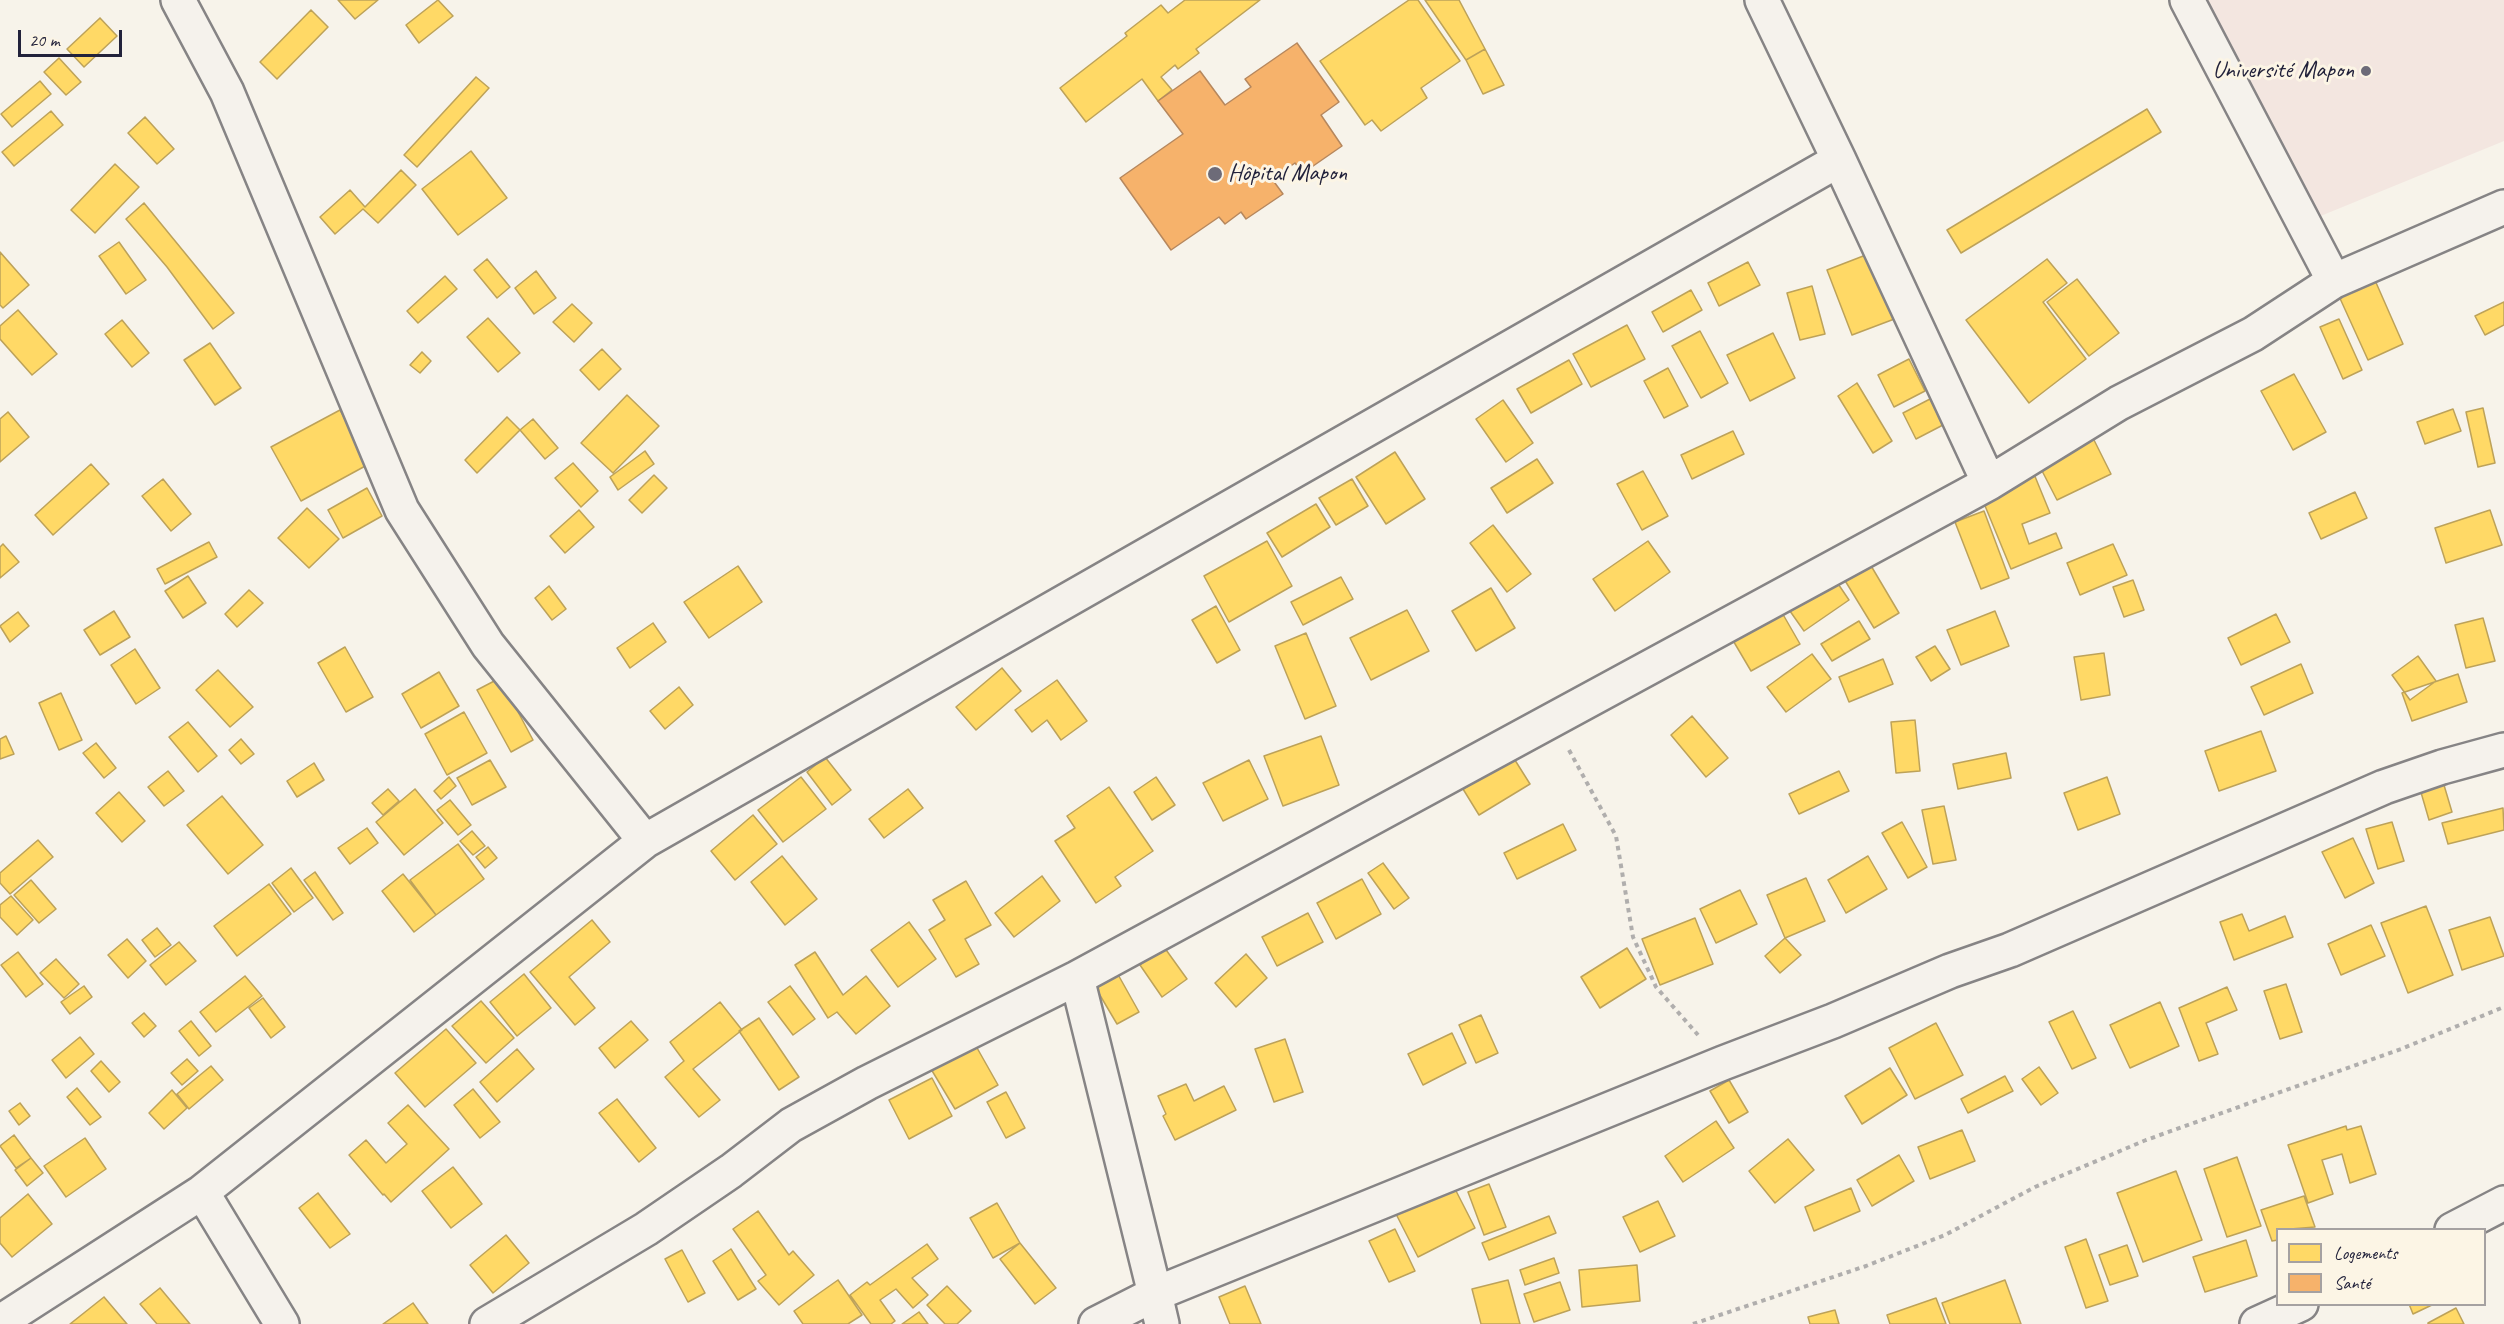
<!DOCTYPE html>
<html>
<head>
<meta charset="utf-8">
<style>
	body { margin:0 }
	#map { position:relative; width:2504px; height:1324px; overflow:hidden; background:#f7f3ea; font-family:Caveat,sans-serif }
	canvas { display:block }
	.legend { position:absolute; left:2276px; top:1228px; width:210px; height:78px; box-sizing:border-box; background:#fcf5e5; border:2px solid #a5a1a1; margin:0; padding:8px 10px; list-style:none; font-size:18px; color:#22223b }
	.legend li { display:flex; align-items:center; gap:12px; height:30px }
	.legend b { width:30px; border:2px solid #a5a1a1 }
	.scale { position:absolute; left:18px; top:30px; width:104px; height:27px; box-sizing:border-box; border:3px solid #22223b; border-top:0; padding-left:8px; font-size:18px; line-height:21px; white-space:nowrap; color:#22223b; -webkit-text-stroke:4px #fcf5e5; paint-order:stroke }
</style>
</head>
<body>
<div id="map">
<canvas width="2504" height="1324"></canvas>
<ul class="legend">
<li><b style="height:16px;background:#ffd966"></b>Logements</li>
<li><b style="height:16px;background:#f6b26b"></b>Santé</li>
</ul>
<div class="scale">20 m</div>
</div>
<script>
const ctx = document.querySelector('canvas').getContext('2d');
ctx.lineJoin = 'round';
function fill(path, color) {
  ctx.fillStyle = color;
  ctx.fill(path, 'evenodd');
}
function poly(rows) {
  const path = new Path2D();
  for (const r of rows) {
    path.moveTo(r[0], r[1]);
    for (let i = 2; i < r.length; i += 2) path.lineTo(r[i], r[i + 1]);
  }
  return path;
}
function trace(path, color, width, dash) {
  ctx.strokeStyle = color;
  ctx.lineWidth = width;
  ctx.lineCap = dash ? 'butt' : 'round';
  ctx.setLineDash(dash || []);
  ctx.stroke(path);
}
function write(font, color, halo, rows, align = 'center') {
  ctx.font = font + ' Caveat,sans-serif';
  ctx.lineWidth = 6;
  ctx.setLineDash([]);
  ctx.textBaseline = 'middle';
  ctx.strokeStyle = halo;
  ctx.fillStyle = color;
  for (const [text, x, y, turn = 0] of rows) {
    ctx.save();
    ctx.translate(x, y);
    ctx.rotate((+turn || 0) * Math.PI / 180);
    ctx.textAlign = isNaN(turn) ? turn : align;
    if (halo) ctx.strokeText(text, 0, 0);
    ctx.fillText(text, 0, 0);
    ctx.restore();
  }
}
const built = poly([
	[2193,0,2504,0,2504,141,2301,224]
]);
const homes = poly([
	[338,0,378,0,355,19,338,0],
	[438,0,453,16,419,43,406,25,438,0],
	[1185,0,1260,0,1196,49,1199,53,1178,69,1175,65,1161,77,1172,90,1158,101,1142,79,1086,122,1060,88,1127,36,1125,33,1161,5,1168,13,1185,0],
	[1409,0,1418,0,1460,61,1421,88,1427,98,1381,131,1372,120,1365,125,1320,61,1409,0],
	[1425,0,1459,0,1485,49,1466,60,1425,0],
	[311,10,328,27,277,79,260,62,311,10],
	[100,18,117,36,84,67,67,49,100,18],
	[1485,49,1504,85,1483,94,1466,60,1485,49],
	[59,58,81,82,66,95,44,72,59,58],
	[476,77,489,88,417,167,404,155,476,77],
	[40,81,51,94,12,127,1,114,40,81],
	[2147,109,2161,132,1961,253,1947,230,2147,109],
	[51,111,63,125,14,166,2,152,51,111],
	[145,117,174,149,157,164,128,133,145,117],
	[471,151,507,198,458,235,422,189,471,151],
	[115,164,139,187,95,233,71,210,115,164],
	[401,170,416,185,378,223,363,209,335,234,320,217,350,190,365,207,401,170],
	[144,203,234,313,213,329,167,267,126,219,144,203],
	[119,242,146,280,126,294,99,256,119,242],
	[0,252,29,285,3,308,0,305,0,252],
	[1871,253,1897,318,1852,335,1827,270,1871,253],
	[487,259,510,287,497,298,474,270,487,259],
	[2047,259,2067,283,2043,302,2086,359,2029,403,1966,320,2047,259],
	[1748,262,1760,285,1719,306,1708,283,1748,262],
	[536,271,556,298,534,314,515,288,536,271],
	[445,276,457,289,418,323,407,311,445,276],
	[2374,278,2403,344,2368,360,2338,294,2374,278],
	[2077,279,2119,333,2089,356,2047,302,2077,279],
	[1812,286,1825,334,1800,340,1787,293,1812,286],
	[1691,290,1702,310,1663,332,1652,312,1691,290],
	[2504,302,2504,325,2485,335,2475,316,2504,302],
	[572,304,592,323,574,342,553,322,572,304],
	[18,310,57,354,32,375,0,339,0,326,18,310],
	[488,318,520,353,498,372,467,337,488,318],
	[2339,319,2362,370,2343,379,2320,327,2339,319],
	[122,320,149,353,132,367,105,334,122,320],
	[1627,325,1645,359,1591,387,1573,354,1627,325],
	[1700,331,1728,383,1701,398,1672,346,1700,331],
	[1773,333,1795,378,1750,401,1727,355,1773,333],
	[210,343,241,388,215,405,184,360,210,343],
	[602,349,621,369,599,390,580,370,602,349],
	[422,352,431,361,420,373,410,365,422,352],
	[1909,359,1925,391,1894,407,1878,375,1909,359],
	[1569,360,1582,384,1531,413,1517,389,1569,360],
	[1668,368,1688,406,1664,418,1644,381,1668,368],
	[2294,374,2326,432,2293,450,2261,391,2294,374],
	[1857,383,1892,441,1873,453,1838,396,1857,383],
	[627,395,659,426,613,473,581,443,627,395],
	[1930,399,1943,425,1916,439,1903,413,1930,399],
	[1503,400,1533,443,1506,462,1476,419,1503,400],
	[2483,408,2495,463,2478,467,2466,412,2483,408],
	[2453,409,2461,431,2425,444,2417,422,2453,409],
	[340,410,369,464,301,501,271,447,340,410],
	[8,412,29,437,0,462,0,419,8,412],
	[507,417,520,430,477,473,465,460,507,417],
	[533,419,558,448,545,459,520,430,533,419],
	[1733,431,1744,454,1692,479,1681,455,1733,431],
	[2092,436,2111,474,2057,500,2038,463,2092,436],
	[645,451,654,464,618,490,610,477,645,451],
	[1395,452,1425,499,1386,524,1356,477,1395,452],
	[1537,459,1553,483,1507,513,1491,488,1537,459],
	[573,463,598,491,581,507,555,478,573,463],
	[91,464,109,484,53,535,35,515,91,464],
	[1643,471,1668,516,1642,530,1617,484,1643,471],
	[2034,474,2050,513,2022,524,2029,544,2056,533,2062,548,2011,569,1981,496,2034,474],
	[654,475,667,488,642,513,629,500,654,475],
	[163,479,191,514,171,531,142,496,163,479],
	[1352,479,1368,506,1336,525,1319,498,1352,479],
	[367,488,382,516,343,538,328,510,367,488],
	[2355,492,2367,518,2321,539,2309,513,2355,492],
	[1316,504,1330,527,1282,557,1267,533,1316,504],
	[307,508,339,539,309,568,278,538,307,508],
	[579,510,594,527,565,553,550,536,579,510],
	[2490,510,2502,545,2446,563,2435,528,2490,510],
	[1984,511,2009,578,1981,589,1955,522,1984,511],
	[1493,525,1531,574,1507,592,1470,543,1493,525],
	[1267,541,1292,586,1229,622,1204,576,1267,541],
	[1648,541,1670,572,1615,611,1593,579,1648,541],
	[209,542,217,557,165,584,157,569,209,542],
	[3,544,19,562,0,578,0,547,3,544],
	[2113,544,2127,575,2080,595,2067,563,2113,544],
	[1867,559,1899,613,1874,628,1841,574,1867,559],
	[1824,563,1849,600,1804,631,1778,594,1824,563],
	[738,566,762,602,709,638,684,602,738,566],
	[188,576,206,603,183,618,165,591,188,576],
	[1341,577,1353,599,1303,625,1291,602,1341,577],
	[2133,580,2144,610,2124,617,2113,587,2133,580],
	[549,586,566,609,552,620,535,598,549,586],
	[1491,588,1515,628,1476,651,1452,611,1491,588],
	[249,590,263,603,237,627,225,614,249,590],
	[1777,604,1800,644,1751,671,1728,632,1777,604],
	[1216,606,1240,650,1217,663,1192,620,1216,606],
	[1407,610,1429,651,1371,680,1350,638,1407,610],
	[114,611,130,637,100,655,84,630,114,611],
	[1995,611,2009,646,1961,665,1947,630,1995,611],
	[18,612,29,626,10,642,0,626,18,612],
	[2276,614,2290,642,2241,665,2228,638,2276,614],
	[2483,618,2495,661,2466,668,2455,625,2483,618],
	[1859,621,1870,639,1832,661,1821,644,1859,621],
	[653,623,666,642,630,668,617,648,653,623],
	[1306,633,1336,706,1305,719,1275,646,1306,633],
	[1935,646,1950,669,1931,681,1916,657,1935,646],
	[345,647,373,697,346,712,318,663,345,647],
	[135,649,160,688,136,704,111,665,135,649],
	[2104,653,2110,695,2081,700,2074,657,2104,653],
	[1812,654,1831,679,1786,712,1767,687,1812,654],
	[2418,656,2436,681,2410,700,2392,675,2418,656],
	[1883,659,1893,684,1849,702,1839,677,1883,659],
	[2301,664,2313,693,2264,715,2251,687,2301,664],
	[1002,668,1021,691,976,730,956,707,1002,668],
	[218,670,253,707,230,727,196,690,218,670],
	[439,672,459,706,421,728,402,694,439,672],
	[2458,674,2467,702,2412,721,2402,693,2458,674],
	[500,678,533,740,511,752,477,690,500,678],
	[1057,680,1087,721,1061,740,1047,720,1032,732,1015,710,1057,680],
	[679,687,693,705,665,729,650,711,679,687],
	[61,693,82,740,59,750,39,703,61,693],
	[464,712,487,753,447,775,425,734,464,712],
	[1692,716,1728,758,1706,777,1671,735,1692,716],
	[1915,720,1920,771,1896,773,1891,722,1915,720],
	[188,722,217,756,198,772,169,737,188,722],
	[2261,731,2276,771,2219,791,2205,751,2261,731],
	[6,736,14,754,0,759,0,739,6,736],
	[1321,736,1339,785,1283,806,1264,756,1321,736],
	[241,739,254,754,241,764,229,750,241,739],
	[96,743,116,768,104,778,83,753,96,743],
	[2006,753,2011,778,1958,789,1953,764,2006,753],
	[825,757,851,790,832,805,807,772,825,757],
	[1513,757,1530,784,1479,815,1463,789,1513,757],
	[490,760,506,787,472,805,457,778,490,760],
	[1249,760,1268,799,1223,821,1203,783,1249,760],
	[314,763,324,780,297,797,287,781,314,763],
	[168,771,184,791,164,806,148,787,168,771],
	[1839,771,1849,791,1799,814,1789,794,1839,771],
	[2441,775,2452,812,2429,820,2418,782,2441,775],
	[449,777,456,786,441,799,434,791,449,777],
	[801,777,826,809,783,842,758,810,801,777],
	[1156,777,1175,805,1152,820,1134,792,1156,777],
	[2107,777,2120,814,2078,830,2064,793,2107,777],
	[1109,787,1153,851,1115,877,1121,886,1096,903,1055,841,1075,828,1067,816,1109,787],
	[388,789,399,801,383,815,372,803,388,789],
	[415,789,443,823,404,855,376,822,415,789],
	[908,789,923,808,884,838,869,819,908,789],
	[119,792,145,821,122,842,96,813,119,792],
	[222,796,263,845,228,874,187,825,222,796],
	[450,800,471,825,458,835,437,810,450,800],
	[1944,806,1956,860,1933,864,1922,810,1944,806],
	[2503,808,2504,830,2448,844,2442,823,2503,808],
	[753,815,777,844,735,880,711,851,753,815],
	[1902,822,1927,867,1908,878,1882,833,1902,822],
	[2392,822,2404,861,2378,869,2366,829,2392,822],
	[1563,824,1576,850,1517,879,1504,853,1563,824],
	[367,828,378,843,350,864,338,848,367,828],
	[472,831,485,846,473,855,460,841,472,831],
	[2353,838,2374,883,2345,898,2322,852,2353,838],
	[38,840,53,857,10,894,0,883,0,873,38,840],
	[458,844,484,879,436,915,410,880,458,844],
	[488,847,497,858,485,868,476,857,488,847],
	[782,856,817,899,785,925,751,882,782,856],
	[1868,856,1887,889,1846,913,1828,880,1868,856],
	[1383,863,1409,898,1394,909,1368,873,1383,863],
	[291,868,313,898,294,912,272,883,291,868],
	[315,872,343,913,333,920,304,880,315,872],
	[403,874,436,915,414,932,382,891,403,874],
	[1042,876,1060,901,1014,937,995,913,1042,876],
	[1806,878,1825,921,1785,938,1767,895,1806,878],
	[1362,879,1381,914,1336,939,1317,903,1362,879],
	[31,880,56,909,39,923,14,895,31,880],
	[966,881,991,925,965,939,979,964,956,977,929,930,945,920,933,900,966,881],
	[269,884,291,914,237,956,214,926,269,884],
	[1740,890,1757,924,1716,943,1700,909,1740,890],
	[11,896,33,920,17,935,0,917,0,905,11,896],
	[2426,906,2453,975,2408,993,2381,923,2426,906],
	[1308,913,1323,942,1277,966,1262,937,1308,913],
	[2242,914,2249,931,2285,916,2293,937,2234,960,2220,922,2242,914],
	[2490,917,2504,956,2462,970,2449,930,2490,917],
	[1695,918,1713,964,1660,985,1642,939,1695,918],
	[592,920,610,942,569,977,595,1008,575,1025,530,972,592,920],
	[909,922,936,959,898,987,871,950,909,922],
	[2371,925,2385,956,2341,975,2328,944,2371,925],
	[157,928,171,945,155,957,142,940,157,928],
	[1785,938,1801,955,1780,973,1765,956,1785,938],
	[127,939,146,961,128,978,108,955,127,939],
	[179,942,196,961,166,985,150,965,179,942],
	[1164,947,1187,979,1162,997,1140,965,1164,947],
	[1627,948,1646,979,1600,1008,1581,977,1627,948],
	[18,952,43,984,26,997,1,965,18,952],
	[815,952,843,995,866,976,890,1006,856,1034,837,1012,828,1018,795,965,815,952],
	[1246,954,1267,978,1236,1007,1215,983,1246,954],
	[56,959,79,984,64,998,40,973,56,959],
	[1111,962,1139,1012,1117,1024,1088,975,1111,962],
	[524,974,551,1008,517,1036,490,1002,524,974],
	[245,976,262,996,216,1032,200,1012,245,976],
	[2286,984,2302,1032,2280,1039,2264,991,2286,984],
	[84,986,92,997,70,1014,61,1002,84,986],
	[790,986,815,1019,793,1035,768,1002,790,986],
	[2227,987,2237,1010,2206,1023,2218,1054,2199,1061,2179,1008,2227,987],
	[263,998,285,1027,271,1038,249,1008,263,998],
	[481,1001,514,1038,486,1063,452,1026,481,1001],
	[720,1002,742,1030,693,1069,720,1100,699,1117,665,1077,684,1061,670,1042,720,1002],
	[2160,1002,2179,1046,2130,1068,2110,1025,2160,1002],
	[2073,1011,2096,1058,2072,1069,2049,1022,2073,1011],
	[144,1013,156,1026,144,1037,132,1023,144,1013],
	[1481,1015,1498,1053,1476,1063,1459,1025,1481,1015],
	[759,1018,799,1077,779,1090,739,1031,759,1018],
	[191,1021,211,1046,199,1056,179,1031,191,1021],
	[631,1021,648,1040,615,1068,599,1048,631,1021],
	[1936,1023,1963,1075,1915,1099,1889,1048,1936,1023],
	[446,1029,476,1063,425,1107,395,1073,446,1029],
	[1452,1033,1466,1063,1423,1085,1408,1054,1452,1033],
	[80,1037,94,1054,66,1078,52,1060,80,1037],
	[972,1039,998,1085,955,1109,928,1064,972,1039],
	[1285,1039,1303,1092,1274,1102,1255,1049,1285,1039],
	[517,1049,534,1069,497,1102,480,1082,517,1049],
	[187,1059,198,1071,182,1085,171,1073,187,1059],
	[101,1061,120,1082,109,1092,91,1071,101,1061],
	[211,1066,223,1080,189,1109,177,1094,211,1066],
	[2039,1067,2058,1093,2041,1105,2022,1079,2039,1067],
	[1890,1068,1907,1095,1862,1124,1845,1096,1890,1068],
	[2005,1076,2013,1091,1968,1113,1961,1099,2005,1076],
	[932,1078,952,1116,909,1139,889,1100,932,1078],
	[1729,1080,1748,1112,1729,1123,1710,1091,1729,1080],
	[1186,1084,1194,1101,1224,1086,1236,1110,1175,1140,1163,1116,1166,1114,1158,1096,1186,1084],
	[77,1088,101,1117,90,1125,67,1097,77,1088],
	[473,1089,500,1122,480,1138,454,1105,473,1089],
	[172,1090,187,1108,164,1129,149,1113,172,1090],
	[1006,1092,1025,1128,1006,1138,987,1102,1006,1092],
	[617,1099,656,1148,639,1162,599,1113,617,1099],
	[20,1103,30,1116,19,1125,9,1111,20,1103],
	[408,1105,449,1149,391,1202,384,1194,383,1195,349,1155,366,1140,386,1163,407,1144,388,1123,408,1105],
	[1716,1121,1734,1148,1683,1182,1665,1156,1716,1121],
	[2346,1126,2347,1130,2361,1126,2376,1174,2350,1183,2342,1154,2322,1160,2333,1194,2308,1203,2288,1145,2346,1126],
	[1962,1130,1975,1161,1930,1179,1918,1147,1962,1130],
	[14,1135,31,1158,16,1168,0,1146,14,1135],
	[85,1138,106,1169,66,1197,44,1166,85,1138],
	[1788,1139,1814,1170,1775,1203,1749,1171,1788,1139],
	[1899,1155,1914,1181,1872,1206,1857,1180,1899,1155],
	[2237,1157,2261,1226,2227,1237,2204,1169,2237,1157],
	[31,1158,43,1173,27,1186,15,1170,31,1158],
	[453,1167,482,1204,451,1228,422,1191,453,1167],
	[2176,1171,2202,1240,2143,1262,2117,1193,2176,1171],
	[1489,1184,1506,1227,1484,1235,1468,1192,1489,1184],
	[1453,1185,1475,1228,1418,1257,1396,1214,1453,1185],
	[1851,1188,1860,1211,1814,1231,1805,1207,1851,1188],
	[318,1193,350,1234,330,1248,299,1208,318,1193],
	[28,1194,52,1224,12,1257,0,1243,0,1218,28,1194],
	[2304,1196,2315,1227,2278,1230,2278,1240,2272,1241,2261,1210,2304,1196],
	[1658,1201,1675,1236,1640,1252,1623,1217,1658,1201],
	[997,1203,1020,1243,993,1258,970,1218,997,1203],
	[758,1211,789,1255,793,1251,814,1275,779,1305,758,1281,766,1275,733,1229,758,1211],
	[1549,1216,1556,1233,1489,1260,1482,1243,1549,1216],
	[1395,1229,1415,1271,1389,1282,1369,1241,1395,1229],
	[506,1235,529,1263,493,1293,470,1265,506,1235],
	[2086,1239,2108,1301,2086,1308,2065,1247,2086,1239],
	[2246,1240,2257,1276,2205,1292,2193,1257,2246,1240],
	[1020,1243,1056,1288,1035,1304,1000,1259,1020,1243],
	[927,1244,938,1259,912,1278,928,1295,913,1308,896,1289,880,1300,895,1321,891,1324,871,1324,850,1295,867,1282,870,1285,927,1244],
	[2127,1245,2138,1276,2110,1285,2099,1255,2127,1245],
	[731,1249,756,1289,738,1300,713,1261,731,1249],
	[682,1250,705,1293,688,1302,665,1259,682,1250],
	[1554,1258,1559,1273,1525,1285,1520,1270,1554,1258],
	[1637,1265,1640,1301,1582,1307,1579,1270,1637,1265],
	[838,1280,862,1315,848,1324,803,1324,794,1311,838,1280],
	[1508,1280,1520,1324,1481,1324,1472,1289,1508,1280],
	[2005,1280,2021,1324,1950,1324,1942,1303,2005,1280],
	[1560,1282,1570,1310,1534,1322,1524,1294,1560,1282],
	[947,1286,971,1311,957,1324,945,1324,927,1305,947,1286],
	[1245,1286,1261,1324,1230,1324,1219,1297,1245,1286],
	[160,1288,190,1324,157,1324,140,1304,160,1288],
	[104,1297,127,1324,70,1324,104,1297],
	[1936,1298,1946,1324,1890,1324,1887,1315,1936,1298],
	[413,1303,428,1324,383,1324,413,1303],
	[2409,1304,2434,1304,2413,1314,2409,1304],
	[2456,1308,2464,1324,2428,1324,2428,1323,2456,1308],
	[1835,1310,1839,1324,1810,1324,1808,1317,1835,1310],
	[919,1312,928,1324,902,1324,919,1312]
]);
const health = poly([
	[1297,43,1339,102,1321,115,1342,146,1303,173,1295,163,1272,179,1283,194,1246,219,1241,212,1225,224,1219,217,1171,250,1120,178,1183,134,1158,101,1200,71,1225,105,1251,87,1245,79,1297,43]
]);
const path = poly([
	[1569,750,1616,836,1633,937,1656,987,1698,1035],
	[1693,1324,1866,1266,1945,1235,2035,1187,2146,1140,2401,1049,2504,1007]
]);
const minor = poly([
	[178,0,227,92,402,510,488,645,645,841],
	[1762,0,1839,160],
	[2187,0,2334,281],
	[1989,483,2119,403,2253,334,2334,281,2504,207],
	[1077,978,1155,1294,1723,1063,1833,1021,1950,971,2010,950,2384,787,2442,767,2504,750],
	[2452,1230,2504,1203],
	[0,1322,202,1192],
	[282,1324,202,1192,645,841,1839,160,1989,483,1077,978,867,1083,791,1125,731,1171,646,1229,487,1324],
	[1096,1324,1155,1294,1162,1324],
	[2257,1324,2301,1304]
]);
const markers = [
	[2366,71,6,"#6d6b78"],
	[1215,174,8,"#6d6b78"]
];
const poiNames = [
	["Université Mapon",2354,71],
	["Hôpital Mapon",1228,174,"left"]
];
fill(built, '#f3e6e0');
fill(homes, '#ffd966');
trace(homes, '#bda259', 1.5);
fill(health, '#f6b26b');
trace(health, '#b6875d', 1.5);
trace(minor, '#868485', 38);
trace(path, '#b0aead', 4, [4.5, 4.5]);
trace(minor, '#f5f2ec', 33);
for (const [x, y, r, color] of markers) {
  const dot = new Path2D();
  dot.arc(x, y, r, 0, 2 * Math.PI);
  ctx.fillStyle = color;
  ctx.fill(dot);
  trace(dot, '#fcf5e5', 2);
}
write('24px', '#22223b', '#fcf5e5', poiNames, 'right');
</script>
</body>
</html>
